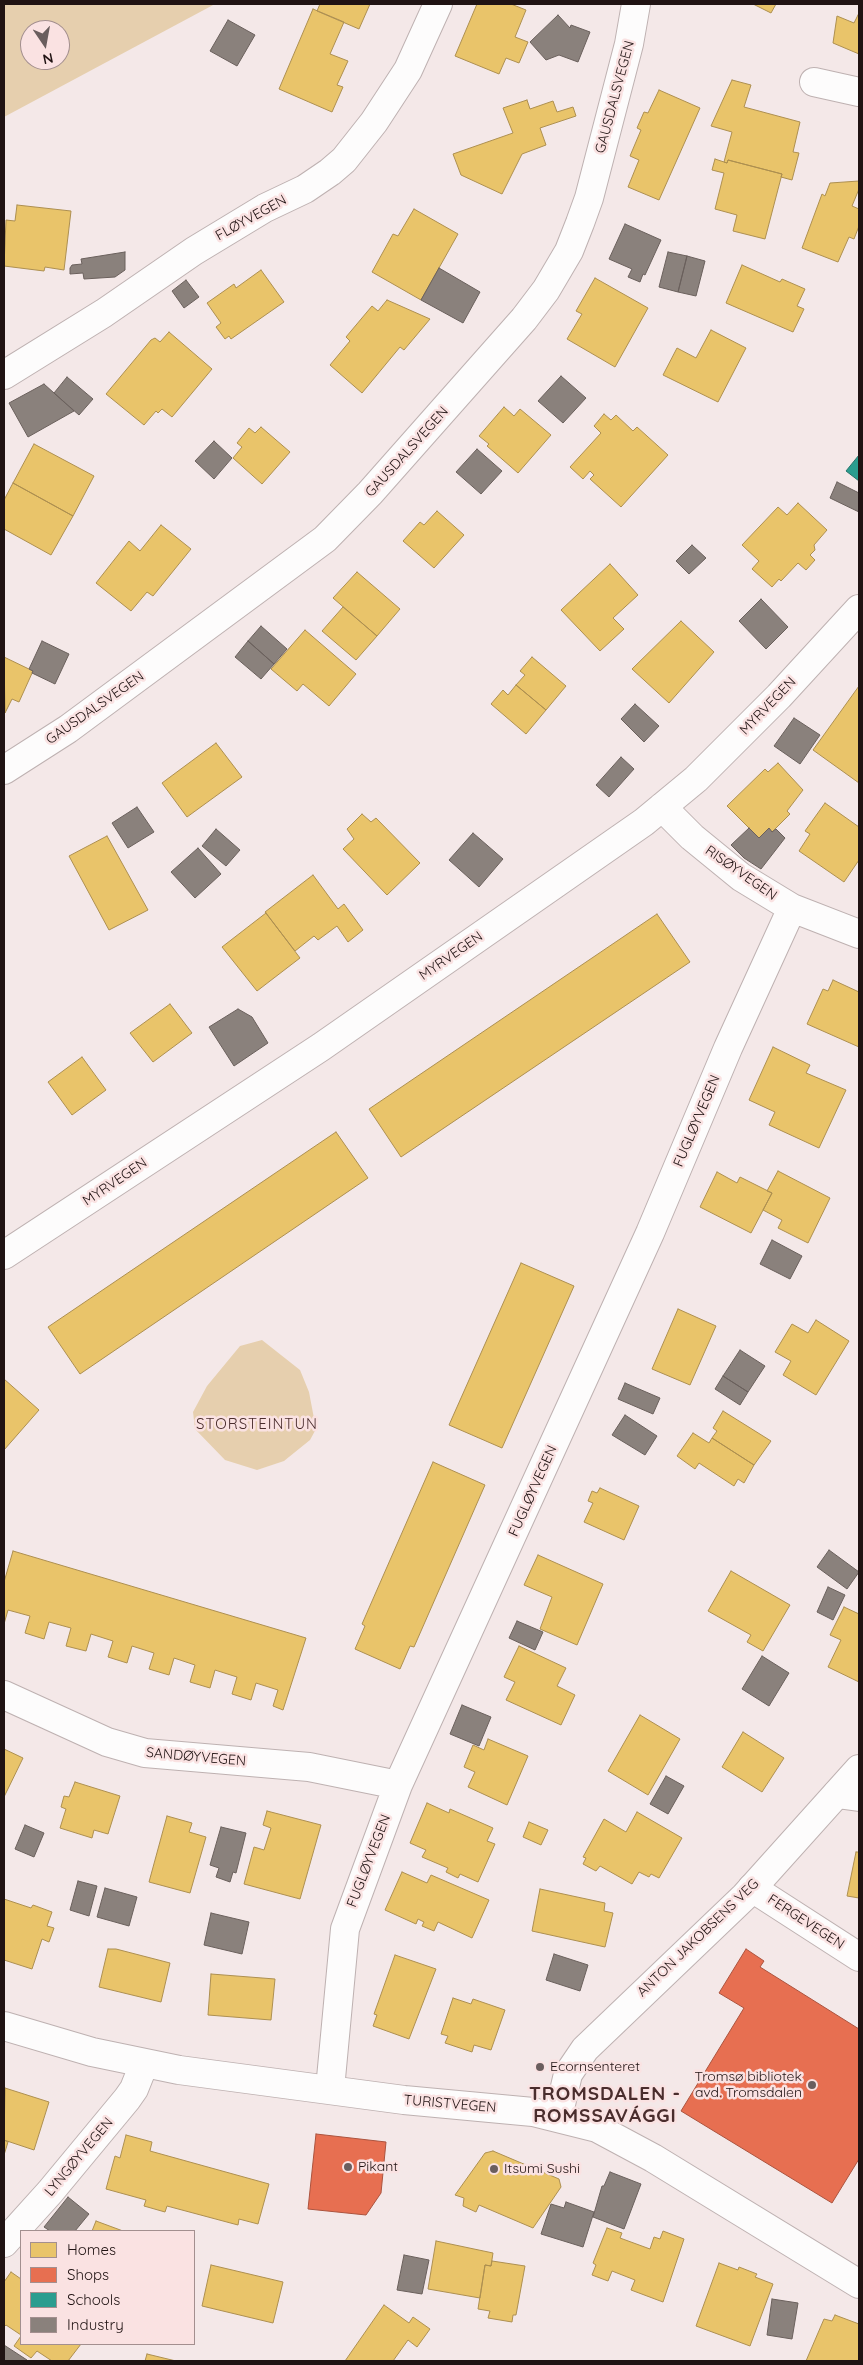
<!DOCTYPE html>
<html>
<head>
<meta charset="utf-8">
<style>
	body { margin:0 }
	#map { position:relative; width:863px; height:2365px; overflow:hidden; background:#f4e8e8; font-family:Quicksand,sans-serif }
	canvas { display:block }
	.frame { position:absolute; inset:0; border:5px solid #201313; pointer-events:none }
	.legend { position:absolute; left:20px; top:2230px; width:175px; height:115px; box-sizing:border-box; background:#fae2e2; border:1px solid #a38f8f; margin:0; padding:6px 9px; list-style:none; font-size:15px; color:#201313 }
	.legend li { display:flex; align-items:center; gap:10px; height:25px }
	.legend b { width:25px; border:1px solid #a38f8f }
	.north { position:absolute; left:20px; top:20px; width:50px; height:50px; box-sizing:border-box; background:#fae2e2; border:1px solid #a38f8f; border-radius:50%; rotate:168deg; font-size:14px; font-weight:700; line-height:20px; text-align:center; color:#201313 }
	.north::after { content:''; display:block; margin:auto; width:18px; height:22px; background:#6a5e5e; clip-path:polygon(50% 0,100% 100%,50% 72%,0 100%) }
</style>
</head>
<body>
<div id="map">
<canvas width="863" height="2365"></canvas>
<div class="frame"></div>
<ul class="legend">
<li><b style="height:14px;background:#e9c46a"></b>Homes</li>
<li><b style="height:14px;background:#e76f51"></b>Shops</li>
<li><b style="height:14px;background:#2a9d8f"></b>Schools</li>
<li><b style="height:14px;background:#8a817c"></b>Industry</li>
</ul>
<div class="north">N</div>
</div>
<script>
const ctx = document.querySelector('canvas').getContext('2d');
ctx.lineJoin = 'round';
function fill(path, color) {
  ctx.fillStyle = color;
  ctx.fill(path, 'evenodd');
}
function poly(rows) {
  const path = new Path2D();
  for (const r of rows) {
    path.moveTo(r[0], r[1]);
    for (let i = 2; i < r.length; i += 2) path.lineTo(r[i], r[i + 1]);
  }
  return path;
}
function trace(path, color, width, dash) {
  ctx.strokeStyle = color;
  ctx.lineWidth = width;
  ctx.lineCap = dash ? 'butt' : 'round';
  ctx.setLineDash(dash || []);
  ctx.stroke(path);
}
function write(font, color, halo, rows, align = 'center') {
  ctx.font = font + ' Quicksand,sans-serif';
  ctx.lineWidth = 5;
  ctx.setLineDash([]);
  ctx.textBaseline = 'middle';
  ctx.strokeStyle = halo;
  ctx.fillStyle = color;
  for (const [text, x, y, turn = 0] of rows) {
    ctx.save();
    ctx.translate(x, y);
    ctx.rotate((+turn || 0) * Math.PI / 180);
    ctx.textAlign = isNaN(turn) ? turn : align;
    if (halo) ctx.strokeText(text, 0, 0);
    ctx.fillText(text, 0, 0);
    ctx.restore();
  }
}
const green = poly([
	[4,4,215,4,4,117],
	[30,30,60,30,60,60,30,60],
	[262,1340,300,1370,309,1392,316,1429,310,1440,284,1461,257,1470,225,1460,195,1429,193,1412,207,1386,240,1346]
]);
const homes = poly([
	[320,4,370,4,359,29,317,11,320,4],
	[477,4,511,4,526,10,515,37,528,42,519,63,506,58,499,74,455,56,477,4],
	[753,4,776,4,771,13,753,4],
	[313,9,344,22,330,54,348,61,337,85,343,87,332,112,279,89,313,9],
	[858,15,859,15,859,54,833,43,837,16,854,23,858,15],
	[732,80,751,85,744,107,800,122,793,152,799,153,792,180,781,177,782,174,728,160,727,163,724,162,732,132,711,126,732,80],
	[659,90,700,108,659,200,628,187,639,160,630,156,641,130,637,128,644,112,648,113,659,90],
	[527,100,530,109,553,101,557,112,573,107,576,116,540,128,546,145,522,154,502,194,461,175,453,154,513,133,503,108,527,100],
	[715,159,727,163,728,160,782,174,765,239,733,231,737,215,715,209,724,173,712,170,715,159],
	[859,181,859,189,852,206,859,209,859,226,854,239,849,237,838,262,802,248,822,194,825,196,830,183,859,181],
	[17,205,71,211,64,270,45,267,44,271,4,266,6,220,15,221,17,205],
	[414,209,458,234,421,300,372,272,393,234,398,236,414,209],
	[742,265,780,282,782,279,805,289,797,306,804,309,793,332,726,303,742,265],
	[261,270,284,302,231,339,229,336,225,339,216,327,221,323,207,303,234,284,236,288,261,270],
	[595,278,648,308,615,367,567,339,582,314,576,311,595,278],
	[387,300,430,319,404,350,400,347,362,393,330,365,350,341,346,337,372,306,378,311,387,300],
	[711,330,746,348,718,402,663,375,677,348,696,358,711,330],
	[169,332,212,369,172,417,162,409,158,413,156,411,144,425,106,394,151,340,155,338,160,342,169,332],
	[504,407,514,416,520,409,551,435,518,473,487,446,489,444,479,436,504,407],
	[604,414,611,420,616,415,633,431,637,427,668,455,621,507,590,479,594,475,590,471,583,479,570,467,601,433,594,426,604,414],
	[261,427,290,452,262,484,233,458,242,447,237,443,249,428,255,433,261,427],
	[34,444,94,476,73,516,13,483,34,444],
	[13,483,73,516,51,555,4,529,4,500,13,483],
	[798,503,827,530,814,545,815,550,810,555,815,560,806,570,798,563,781,581,779,579,772,587,752,569,759,561,742,545,778,507,787,515,798,503],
	[437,511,464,535,434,568,403,541,420,522,424,525,437,511],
	[161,525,191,549,153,596,147,592,131,611,96,583,129,541,140,551,161,525],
	[610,564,638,595,613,618,624,629,600,651,561,610,610,564],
	[357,572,400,609,377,636,333,598,357,572],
	[343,607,377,636,356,660,322,631,343,607],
	[681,621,714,652,669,703,632,669,681,621],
	[305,630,356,674,329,706,303,684,297,691,271,669,305,630],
	[4,657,33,671,19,702,12,699,5,713,4,657],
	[532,657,566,686,546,710,516,685,525,675,520,671,532,657],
	[516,685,546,710,526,734,491,704,503,690,508,695,516,685],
	[859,686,859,783,813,750,859,686],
	[216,743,242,777,187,817,162,783,216,743],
	[778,763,803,790,787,811,790,814,772,832,769,828,759,838,727,806,765,769,768,772,778,763],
	[825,803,859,827,859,860,844,882,799,851,810,834,805,831,825,803],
	[362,814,371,822,376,818,420,863,387,895,343,849,354,839,347,829,362,814],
	[107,836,148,910,109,930,69,856,107,836],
	[313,875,338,909,344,904,363,930,348,942,337,926,318,940,314,936,295,951,265,912,313,875],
	[266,913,300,958,257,991,222,947,266,913],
	[657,914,690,962,401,1157,369,1109,657,914],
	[833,980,859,992,859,1047,807,1024,823,989,828,991,833,980],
	[170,1004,192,1033,153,1062,130,1033,170,1004],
	[773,1047,810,1065,806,1073,846,1090,819,1148,769,1125,775,1112,749,1100,773,1047],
	[82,1057,106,1090,72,1115,48,1082,82,1057],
	[336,1132,368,1178,80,1374,48,1327,336,1132],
	[778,1171,830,1198,808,1243,778,1228,782,1220,763,1210,772,1193,767,1191,778,1171],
	[717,1172,737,1183,740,1177,772,1193,751,1233,700,1207,717,1172],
	[521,1263,574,1286,502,1448,449,1425,521,1263],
	[678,1309,716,1326,690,1385,652,1369,678,1309],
	[816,1320,849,1341,816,1395,783,1375,791,1361,775,1352,792,1324,808,1333,816,1320],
	[4,1379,39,1410,4,1450,4,1379],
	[723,1411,771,1441,754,1465,712,1438,717,1431,713,1428,723,1411],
	[693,1433,709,1443,712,1438,754,1465,744,1483,738,1479,734,1486,699,1463,695,1469,677,1456,693,1433],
	[433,1462,485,1485,414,1647,410,1646,400,1669,355,1649,365,1626,362,1624,433,1462],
	[600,1488,639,1506,624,1540,584,1522,593,1503,588,1501,592,1491,597,1493,600,1488],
	[13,1551,306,1638,283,1710,273,1706,278,1690,256,1683,251,1700,232,1694,237,1677,215,1670,210,1688,190,1682,195,1665,174,1658,169,1675,149,1669,154,1653,132,1646,127,1663,108,1657,113,1641,91,1634,86,1651,66,1646,71,1628,49,1622,44,1639,25,1633,30,1616,8,1610,4,1624,4,1582,13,1551],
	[538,1555,603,1584,577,1645,540,1629,552,1597,524,1585,538,1555],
	[731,1571,790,1605,763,1651,747,1642,751,1635,708,1611,731,1571],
	[844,1607,859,1614,859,1682,828,1667,841,1640,830,1635,844,1607],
	[519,1646,566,1668,557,1686,575,1695,561,1725,506,1700,515,1682,504,1677,519,1646],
	[640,1715,680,1739,648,1795,608,1771,640,1715],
	[743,1732,784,1758,762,1792,722,1767,743,1732],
	[488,1739,528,1756,507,1805,468,1787,475,1772,464,1767,473,1745,484,1750,488,1739],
	[4,1749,23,1758,4,1797,4,1749],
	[75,1782,120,1796,108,1834,94,1830,92,1838,60,1828,66,1809,61,1807,64,1796,69,1797,75,1782],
	[427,1803,449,1813,450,1809,493,1828,487,1841,495,1844,478,1882,460,1874,458,1878,446,1872,448,1868,422,1857,426,1850,410,1843,427,1803],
	[267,1811,321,1825,300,1899,244,1884,254,1847,264,1850,271,1828,263,1825,267,1811],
	[637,1812,682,1838,659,1878,651,1874,649,1877,639,1872,632,1884,600,1866,596,1871,583,1864,586,1858,583,1857,604,1819,626,1832,637,1812],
	[167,1816,192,1823,189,1832,206,1837,190,1893,149,1882,167,1816],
	[529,1822,548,1830,541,1845,523,1837,529,1822],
	[856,1852,859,1852,859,1898,847,1896,856,1852],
	[402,1872,427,1883,431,1875,489,1900,472,1938,438,1922,434,1931,422,1926,424,1922,418,1919,416,1924,385,1910,402,1872],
	[540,1889,605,1903,604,1911,613,1913,605,1947,532,1931,540,1889],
	[4,1899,31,1908,33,1905,52,1912,47,1926,54,1928,49,1942,42,1939,32,1969,4,1960,4,1899],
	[108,1949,116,1949,170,1963,161,2002,99,1987,108,1949],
	[395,1955,436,1969,409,2039,373,2026,377,2015,374,2014,395,1955],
	[211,1974,275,1979,271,2020,208,2015,211,1974],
	[453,1998,471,2004,473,1999,505,2010,491,2050,474,2045,472,2052,445,2043,448,2036,441,2034,453,1998],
	[5,2088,49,2102,34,2150,4,2140,5,2088],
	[126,2135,152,2142,150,2151,269,2184,258,2224,239,2219,238,2225,167,2206,165,2212,144,2206,146,2200,106,2189,115,2156,120,2158,126,2135],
	[4,2140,8,2142,4,2155,4,2140],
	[493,2151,559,2179,561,2187,533,2228,479,2205,476,2212,463,2206,464,2198,455,2195,485,2153,493,2151],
	[96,2221,123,2231,92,2231,96,2221],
	[607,2228,622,2233,620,2238,650,2249,654,2237,660,2239,663,2231,684,2239,663,2302,631,2290,635,2280,612,2271,608,2281,592,2275,596,2265,593,2263,607,2228],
	[436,2241,493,2253,491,2266,485,2265,480,2298,428,2289,436,2241],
	[492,2261,525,2266,516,2315,513,2315,512,2322,488,2318,490,2311,478,2309,485,2265,491,2266,492,2261],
	[719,2263,738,2270,739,2267,757,2274,755,2277,773,2284,750,2346,696,2326,719,2263],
	[211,2265,283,2282,273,2323,202,2306,211,2265],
	[11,2272,21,2279,21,2335,6,2325,4,2327,4,2282,11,2272],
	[384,2305,409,2323,413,2317,430,2329,417,2347,408,2340,393,2361,345,2361,384,2305],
	[835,2315,859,2324,859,2361,806,2361,824,2319,832,2321,835,2315],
	[21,2336,21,2344,81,2344,68,2361,52,2361,37,2351,31,2358,14,2346,21,2336],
	[147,2354,176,2361,145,2361,147,2354]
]);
const shops = poly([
	[746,1949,764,1961,760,1967,859,2029,859,2159,832,2203,681,2111,744,2008,719,1993,746,1949],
	[316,2134,386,2142,381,2193,366,2215,308,2209,316,2134]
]);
const schools = poly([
	[859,455,859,481,846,471,859,455]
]);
const industry = poly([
	[558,15,570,28,571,25,590,32,578,62,559,55,546,60,530,42,558,15],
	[228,20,255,35,237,66,210,51,228,20],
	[625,224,661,240,645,275,643,274,640,282,628,277,632,269,609,259,625,224],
	[125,252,125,270,115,277,84,279,83,273,70,274,70,268,72,265,82,264,81,259,125,252],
	[668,252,687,256,678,292,659,287,668,252],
	[687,256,705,261,696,296,678,292,687,256],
	[439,268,480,292,463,323,421,300,439,268],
	[186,280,199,297,184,308,172,291,186,280],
	[561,376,586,398,563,423,538,401,561,376],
	[67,377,93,399,79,415,54,393,67,377],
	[44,384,74,411,28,437,9,403,44,384],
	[214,441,232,458,214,479,195,461,214,441],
	[477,449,502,471,481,494,456,472,477,449],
	[837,482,859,493,859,512,830,498,837,482],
	[692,545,706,558,689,574,676,561,692,545],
	[761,599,788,627,766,649,739,621,761,599],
	[261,626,287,649,274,664,248,641,261,626],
	[42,641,69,654,55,684,32,673,33,671,29,669,42,641],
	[248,641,274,664,261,679,235,657,248,641],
	[635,704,659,726,644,742,621,719,635,704],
	[794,718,820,735,800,764,774,746,794,718],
	[621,757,634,769,609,797,596,785,621,757],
	[137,807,154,832,128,848,112,823,137,807],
	[749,828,759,838,769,828,772,832,776,829,785,838,761,869,744,858,731,845,749,828],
	[216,829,240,850,226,866,202,846,216,829],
	[473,833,503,859,479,887,449,860,473,833],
	[198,848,221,874,195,898,171,872,198,848],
	[238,1009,252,1017,268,1043,234,1066,209,1027,238,1009],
	[772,1240,802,1256,790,1279,760,1264,772,1240],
	[740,1350,765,1366,748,1392,723,1376,740,1350],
	[723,1376,748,1392,740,1405,715,1389,723,1376],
	[625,1383,660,1398,653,1414,618,1399,625,1383],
	[625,1415,657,1436,645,1455,612,1435,625,1415],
	[829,1550,859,1572,847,1589,817,1567,829,1550],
	[828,1587,845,1595,833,1620,817,1612,828,1587],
	[517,1621,543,1632,535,1650,509,1638,517,1621],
	[762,1656,789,1673,769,1706,742,1689,762,1656],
	[462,1705,491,1717,479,1746,450,1734,462,1705],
	[666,1776,684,1786,668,1814,650,1804,666,1776],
	[25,1825,44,1833,34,1857,15,1849,25,1825],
	[221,1827,246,1833,236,1873,233,1872,230,1882,216,1877,219,1868,210,1865,221,1827],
	[78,1881,97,1886,89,1916,70,1910,78,1881],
	[105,1888,137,1897,129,1926,97,1917,105,1888],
	[211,1913,249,1922,242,1954,204,1945,211,1913],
	[554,1954,588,1965,580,1991,546,1980,554,1954],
	[610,2172,641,2184,624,2229,593,2217,602,2186,604,2186,610,2172],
	[68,2197,89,2214,75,2231,50,2231,44,2227,68,2197],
	[566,2202,594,2212,583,2247,541,2234,551,2204,564,2208,566,2202],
	[404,2255,429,2260,422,2294,397,2290,404,2255],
	[772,2299,798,2303,792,2339,767,2335,772,2299],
	[4,2345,27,2360,26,2361,4,2361,4,2345]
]);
const minor = poly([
	[814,82,859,92],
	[4,375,104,313,194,251,265,208,305,189,330,172,344,160,374,122,408,70,438,4],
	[4,770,68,729,325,539,370,493,524,319,546,290,569,251,580,223,589,198,629,44,636,4],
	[662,807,692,837,741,877,792,908,859,934],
	[4,1255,321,1047,644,822,696,779,779,696,859,609],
	[4,1695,107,1742,145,1753,309,1767,398,1785],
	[837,1794,859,1797],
	[752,1888,859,1957],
	[330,2089,345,1929,398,1785,650,1233,728,1048,792,908],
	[4,2243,50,2192,127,2099,134,2089,144,2064]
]);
const tertiary = poly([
	[4,2026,92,2052,179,2070,404,2100,533,2112,597,2128,653,2158,859,2284],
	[558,2117,568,2074,585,2049,745,1896,859,1769]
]);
const markers = [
	[540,2067,5,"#6a5e5e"],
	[812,2085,5,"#6a5e5e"],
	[348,2167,5,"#6a5e5e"],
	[494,2169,5,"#6a5e5e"]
];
const streetNames = [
	["GAUSDALSVEGEN",615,97,-75],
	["FLØYVEGEN",251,218,-29],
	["GAUSDALSVEGEN",407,452,-48],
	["MYRVEGEN",768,706,-46],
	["GAUSDALSVEGEN",95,708,-35],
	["RISØYVEGEN",741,873,35],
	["MYRVEGEN",451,956,-35],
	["FUGLØYVEGEN",697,1121,-67],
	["MYRVEGEN",115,1182,-34],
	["FUGLØYVEGEN",533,1491,-66],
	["SANDØYVEGEN",196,1757,5],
	["FUGLØYVEGEN",369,1861,-69],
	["FERGEVEGEN",806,1922,33],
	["ANTON JAKOBSENS VEG",698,1938,-44],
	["TURISTVEGEN",450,2104,5],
	["LYNGØYVEGEN",79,2157,-50]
];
const poiNames = [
	["Ecornsenteret",550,2067],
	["Tromsø bibliotek",802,2077,"right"],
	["avd. Tromsdalen",802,2093,"right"],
	["Pikant",358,2167],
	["Itsumi Sushi",504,2169]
];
const neighbourhoodNames = [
	["STORSTEINTUN",257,1424]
];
const districtNames = [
	["TROMSDALEN -",605,2094],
	["ROMSSAVÁGGI",605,2116]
];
fill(green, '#e6cfae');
fill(homes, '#e9c46a');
trace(homes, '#ad8f50', 1);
fill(shops, '#e76f51');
trace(shops, '#ab533e', 1);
fill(schools, '#2a9d8f');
trace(schools, '#27746a', 1);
fill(industry, '#8a817c');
trace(industry, '#6a605c', 1);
trace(minor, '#beb1b1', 30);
trace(tertiary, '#beb1b1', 30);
trace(minor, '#fdfcfc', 28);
trace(tertiary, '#fdfcfc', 28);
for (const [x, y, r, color] of markers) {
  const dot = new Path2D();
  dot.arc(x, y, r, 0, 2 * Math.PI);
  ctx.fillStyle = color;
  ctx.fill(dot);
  trace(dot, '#fae2e2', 2);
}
write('14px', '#201313', '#fae2e2', streetNames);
write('14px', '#201313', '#fae2e2', poiNames, 'left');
ctx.letterSpacing = '1px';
write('15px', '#4a2d2d', '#fae2e2', neighbourhoodNames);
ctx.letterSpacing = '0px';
ctx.letterSpacing = '1px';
write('bold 19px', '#4a2d2d', '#fae2e2', districtNames);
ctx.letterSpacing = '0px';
</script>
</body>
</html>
